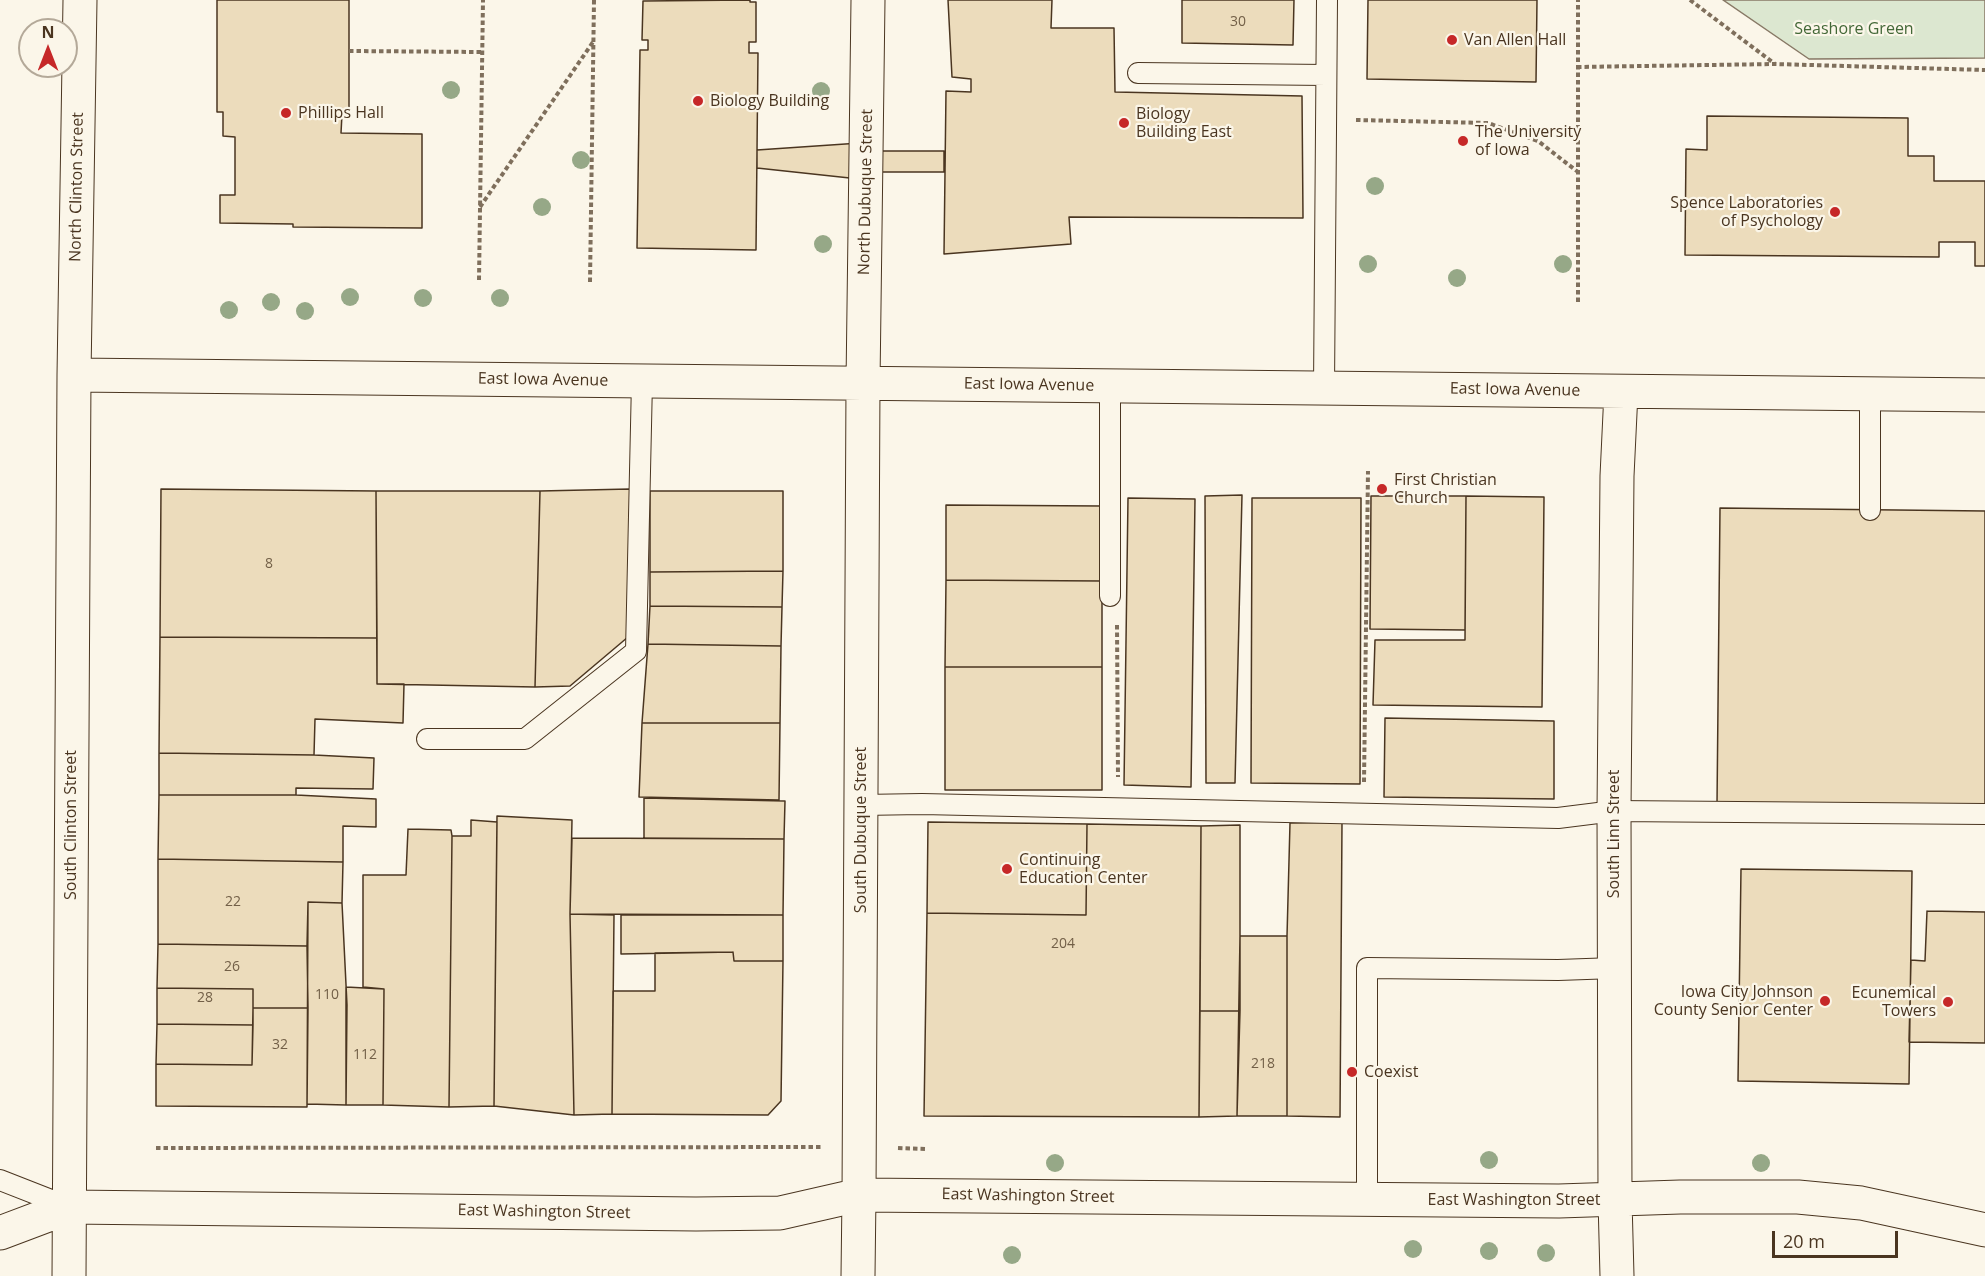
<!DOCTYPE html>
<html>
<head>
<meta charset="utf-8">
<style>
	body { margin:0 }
	#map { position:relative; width:1985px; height:1276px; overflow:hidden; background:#fbf6e9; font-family:"Open Sans",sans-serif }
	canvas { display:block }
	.north { position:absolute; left:18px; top:18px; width:60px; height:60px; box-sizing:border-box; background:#fbf6e9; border:2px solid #b4a999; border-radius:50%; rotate:0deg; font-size:16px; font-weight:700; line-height:24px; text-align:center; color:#4a3520 }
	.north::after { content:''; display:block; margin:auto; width:21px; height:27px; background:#c62828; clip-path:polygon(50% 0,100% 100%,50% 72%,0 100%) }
	.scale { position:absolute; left:1772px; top:1231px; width:126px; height:27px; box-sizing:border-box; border:3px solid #4a3520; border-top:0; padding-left:8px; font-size:18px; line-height:21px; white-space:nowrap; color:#4a3520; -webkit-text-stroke:4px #fbf6e9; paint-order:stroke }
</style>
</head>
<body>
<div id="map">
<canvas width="1985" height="1276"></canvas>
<div class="north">N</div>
<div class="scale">20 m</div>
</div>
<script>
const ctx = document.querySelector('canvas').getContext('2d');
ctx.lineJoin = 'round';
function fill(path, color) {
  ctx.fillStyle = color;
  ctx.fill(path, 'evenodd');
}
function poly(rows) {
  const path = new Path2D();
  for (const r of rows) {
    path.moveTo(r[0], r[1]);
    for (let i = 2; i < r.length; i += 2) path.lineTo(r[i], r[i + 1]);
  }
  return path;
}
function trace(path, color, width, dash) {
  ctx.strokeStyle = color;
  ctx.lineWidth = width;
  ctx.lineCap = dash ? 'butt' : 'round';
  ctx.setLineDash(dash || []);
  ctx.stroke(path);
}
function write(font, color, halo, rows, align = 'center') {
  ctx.font = font + ' "Open Sans",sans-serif';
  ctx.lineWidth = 4.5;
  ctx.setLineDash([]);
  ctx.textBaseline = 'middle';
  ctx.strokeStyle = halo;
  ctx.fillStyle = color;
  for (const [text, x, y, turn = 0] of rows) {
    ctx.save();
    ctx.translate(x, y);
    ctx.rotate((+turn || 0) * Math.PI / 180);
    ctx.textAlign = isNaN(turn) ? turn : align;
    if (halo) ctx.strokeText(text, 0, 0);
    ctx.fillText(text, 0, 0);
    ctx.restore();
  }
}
const green = poly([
	[1723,0,1985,0,1985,58,1809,59,1723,0]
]);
const building = poly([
	[217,0,349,0,349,114,342,114,341,133,422,134,422,228,293,227,293,224,220,223,220,195,235,195,235,137,223,136,223,112,217,112,217,0],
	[750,0,750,2,756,2,756,42,749,42,749,53,758,53,756,250,637,248,640,50,648,50,648,40,642,40,643,1,750,0],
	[948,0,1052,0,1051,28,1114,28,1115,92,1302,96,1303,218,1069,217,1071,244,944,254,946,91,971,92,971,79,952,77,948,0],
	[1182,0,1294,0,1293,45,1182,43,1182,0],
	[1368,0,1537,0,1536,82,1367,79,1368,0],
	[1707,116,1908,118,1908,156,1934,156,1934,181,1985,181,1985,266,1975,266,1975,242,1939,242,1939,257,1685,255,1686,149,1707,150,1707,116],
	[860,143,860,151,944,151,944,172,859,172,859,179,757,168,757,150,860,143],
	[161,489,376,491,377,638,160,637,161,489],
	[630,489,628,637,570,686,535,687,540,491,630,489],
	[376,491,540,491,535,687,377,684,376,491],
	[650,491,783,491,783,571,650,572,650,491],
	[1242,495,1235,783,1206,783,1205,496,1242,495],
	[1371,496,1466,496,1465,630,1370,629,1371,496],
	[1466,496,1544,497,1542,707,1373,705,1375,640,1465,640,1466,496],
	[1128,498,1195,499,1191,787,1124,785,1128,498],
	[1252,498,1361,498,1360,784,1251,783,1252,498],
	[946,505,1102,506,1102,581,946,580,946,505],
	[1720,508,1985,511,1985,807,1717,804,1720,508],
	[783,571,782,607,650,606,650,572,783,571],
	[946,580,1102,581,1102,667,945,667,946,580],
	[650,606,782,607,781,646,648,644,650,606],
	[160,637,377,638,377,684,404,684,403,723,315,719,314,755,159,753,160,637],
	[648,644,781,646,780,723,642,723,648,644],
	[945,667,1102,667,1102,790,945,790,945,667],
	[1385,718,1554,721,1554,799,1384,797,1385,718],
	[642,723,780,723,779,800,639,797,642,723],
	[159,753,314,755,374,758,373,789,296,788,296,795,159,795,159,753],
	[159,795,296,795,376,799,376,827,343,826,343,862,158,859,159,795],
	[644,798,785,801,784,839,644,838,644,798],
	[497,816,572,820,570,914,574,1115,494,1106,497,816],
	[471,820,497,822,494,1106,449,1107,452,836,471,836,471,820],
	[928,822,1087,824,1086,915,927,913,928,822],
	[1342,822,1340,1117,1287,1116,1287,936,1290,823,1342,822],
	[1087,824,1201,826,1199,1117,924,1116,927,913,1086,915,1087,824],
	[1240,825,1240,1011,1200,1011,1201,826,1240,825],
	[408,829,451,830,452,836,449,1107,383,1105,384,989,363,987,363,875,406,875,408,829],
	[572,838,784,839,783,915,570,914,572,838],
	[158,859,343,862,342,903,308,902,307,946,158,944,158,859],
	[1741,869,1912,871,1909,1084,1738,1081,1741,869],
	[308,902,342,903,347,1005,346,1105,307,1104,308,902],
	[1927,911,1985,912,1985,1043,1909,1042,1911,960,1925,961,1927,911],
	[570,914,614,915,612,1114,574,1115,570,914],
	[621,915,783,915,783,961,734,961,733,952,621,954,621,915],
	[1240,936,1287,936,1287,1116,1237,1116,1240,936],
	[158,944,307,946,308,1008,253,1008,253,989,157,988,158,944],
	[733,952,734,961,783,961,781,1101,768,1115,612,1114,613,991,655,991,655,953,733,952],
	[346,987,384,989,383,1105,346,1105,346,987],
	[157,988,253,989,253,1025,157,1024,157,988],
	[253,1008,308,1008,307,1107,156,1106,156,1064,252,1065,253,1008],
	[1200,1011,1240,1011,1237,1116,1199,1117,1200,1011],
	[157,1024,253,1025,252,1065,156,1064,157,1024]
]);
const path = poly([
	[1690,0,1775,64],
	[349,51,482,52],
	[1577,67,1775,64,1985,70],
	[1356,120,1488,123,1538,141,1578,172],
	[480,207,593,42],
	[479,280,483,0],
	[590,282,594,0],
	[1578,302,1578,0],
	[1117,625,1118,777],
	[1364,782,1368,471],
	[156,1148,821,1147],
	[898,1148,926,1149]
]);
const lane = poly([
	[1138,73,1326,75],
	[1110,386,1110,596],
	[1324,388,1327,0],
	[1870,510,1870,394],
	[427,739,525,739,636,651,642,381],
	[861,805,922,804,1558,818,1614,811,1985,814],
	[0,1180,69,1207],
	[1367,1200,1367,968,1558,970,1615,968]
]);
const street = poly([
	[858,1276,859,1195]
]);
const secondary = poly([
	[74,375,1985,395],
	[859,1195,863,383,868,0],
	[0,1233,69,1207,696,1214,780,1213,859,1195,1559,1201,1680,1197,1798,1197,1861,1203,1985,1230],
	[69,1276,74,375,80,0],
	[1617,1276,1615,1200,1614,811,1617,476,1621,392]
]);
const trees = [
	[451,90],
	[821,91],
	[581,160],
	[1375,186],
	[542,207],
	[823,244],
	[1368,264],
	[1563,264],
	[1457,278],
	[350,297],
	[423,298],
	[500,298],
	[271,302],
	[229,310],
	[305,311],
	[1489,1160],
	[1055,1163],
	[1761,1163],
	[1413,1249],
	[1489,1251],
	[1546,1253],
	[1012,1255]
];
const markers = [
	[1452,40,6,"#c62828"],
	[698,101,6,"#c62828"],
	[286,113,6,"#c62828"],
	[1124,123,6,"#c62828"],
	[1463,141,6,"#c62828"],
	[1835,212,6,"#c62828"],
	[1382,489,6,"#c62828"],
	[1007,869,6,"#c62828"],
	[1825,1001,6,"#c62828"],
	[1948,1002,6,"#c62828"],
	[1352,1072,6,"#c62828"]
];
const numberNames = [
	["30",1238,22],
	["8",269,564],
	["22",233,902],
	["204",1063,944],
	["26",232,967],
	["110",327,995],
	["28",205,998],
	["32",280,1045],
	["112",365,1055],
	["218",1263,1064]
];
const parkNames = [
	["Seashore Green",1854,29]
];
const poiNames = [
	["Van Allen Hall",1464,40],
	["Biology Building",710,101],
	["Phillips Hall",298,113],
	["Biology",1136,114],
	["Building East",1136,132],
	["The University",1475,132],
	["of Iowa",1475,150],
	["Spence Laboratories",1823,203,"right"],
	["of Psychology",1823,221,"right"],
	["First Christian",1394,480],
	["Church",1394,498],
	["Continuing",1019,860],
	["Education Center",1019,878],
	["Iowa City Johnson",1813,992,"right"],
	["County Senior Center",1813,1010,"right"],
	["Ecunemical",1936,993,"right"],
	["Towers",1936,1011,"right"],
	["Coexist",1364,1072]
];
const streetNames = [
	["North Clinton Street",77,187,-89],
	["North Dubuque Street",866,192,-89],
	["East Iowa Avenue",543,380,1],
	["East Iowa Avenue",1029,385,1],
	["East Iowa Avenue",1515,390,1],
	["South Clinton Street",71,825,-90],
	["South Dubuque Street",861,830,-90],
	["South Linn Street",1614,834,-90],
	["East Washington Street",1028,1196,1],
	["East Washington Street",1514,1200],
	["East Washington Street",544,1212,1]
];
fill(green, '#dce7d0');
trace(green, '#887966', 1.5);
fill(building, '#ecdcbc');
trace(building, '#4a3520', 1.5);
trace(lane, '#4a3520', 22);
trace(street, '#4a3520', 35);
trace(secondary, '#4a3520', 35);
trace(path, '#7f6f5c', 4, [4.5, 3]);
trace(lane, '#fbf6e9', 20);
trace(street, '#fbf6e9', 33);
trace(secondary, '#fbf6e9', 33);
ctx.fillStyle = '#96a887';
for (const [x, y] of trees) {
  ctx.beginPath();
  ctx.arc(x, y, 9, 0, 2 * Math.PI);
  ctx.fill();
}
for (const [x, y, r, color] of markers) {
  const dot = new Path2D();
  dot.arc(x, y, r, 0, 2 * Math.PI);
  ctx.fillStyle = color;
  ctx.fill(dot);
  trace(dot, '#fbf6e9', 2);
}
write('14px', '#725f47', null, numberNames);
write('16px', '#436837', '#fbf6e9', parkNames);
write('16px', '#4a3520', '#fbf6e9', poiNames, 'left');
write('16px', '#4a3520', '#fbf6e9', streetNames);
</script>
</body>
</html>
